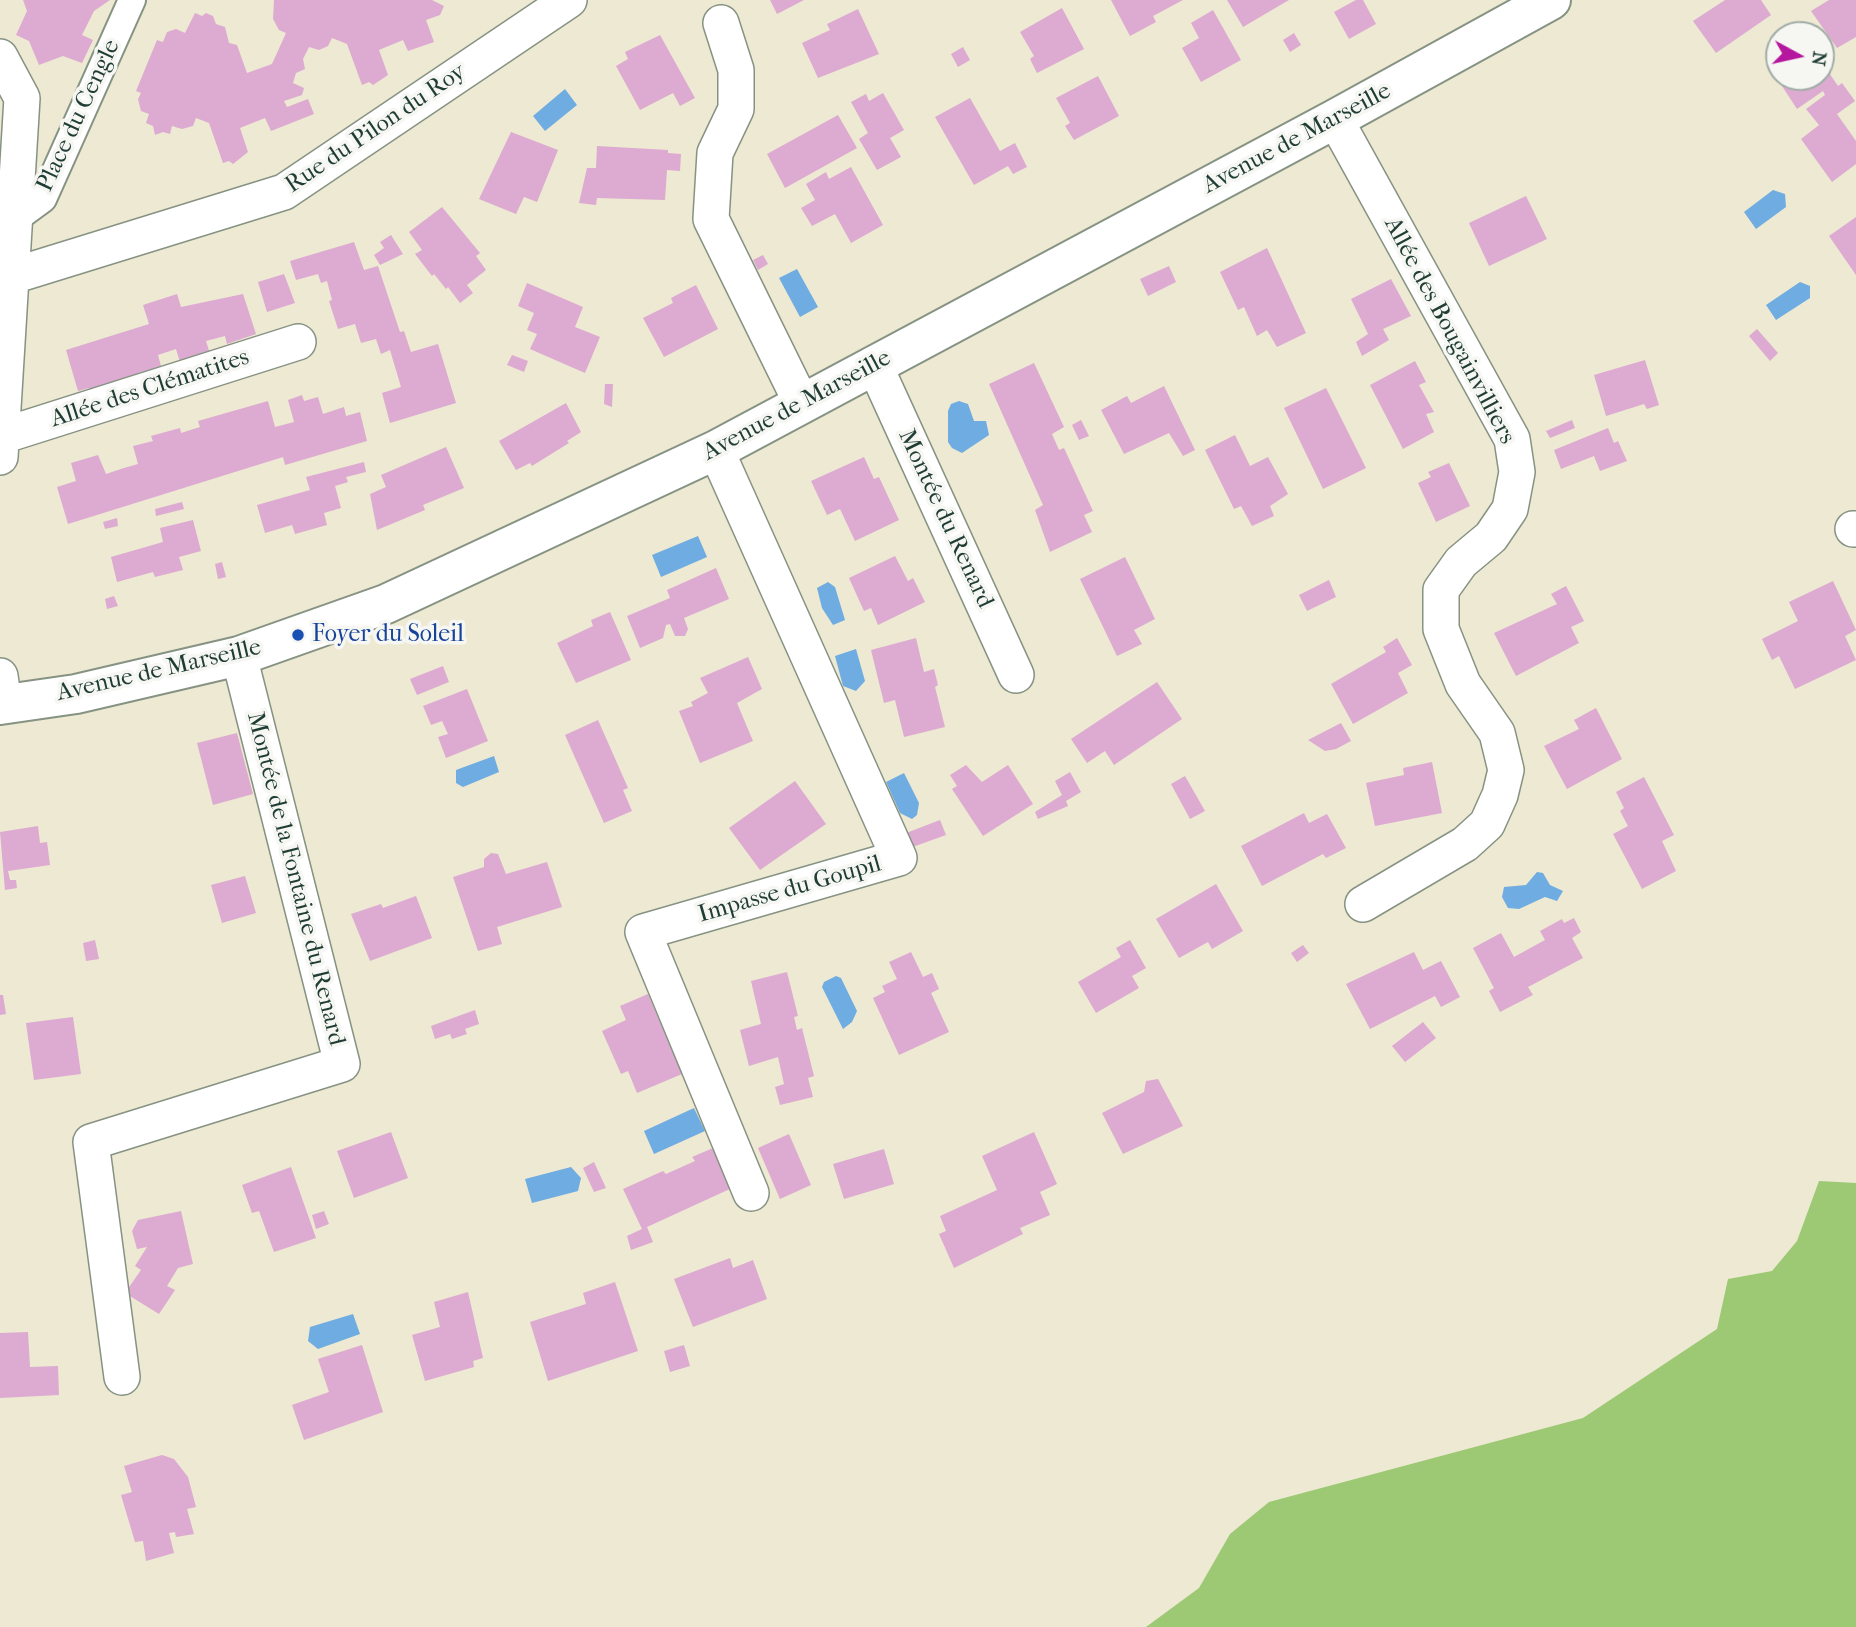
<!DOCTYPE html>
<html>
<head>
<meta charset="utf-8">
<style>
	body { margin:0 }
	#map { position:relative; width:1856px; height:1627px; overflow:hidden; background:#ede9d2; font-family:"IM FELL French Canon",serif }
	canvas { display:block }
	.north { position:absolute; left:1765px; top:21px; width:70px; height:70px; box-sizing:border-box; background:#f6f6f2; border:2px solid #a0aca6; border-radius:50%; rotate:98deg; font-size:19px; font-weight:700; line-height:28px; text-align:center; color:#1f3d34 }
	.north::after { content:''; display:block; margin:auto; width:24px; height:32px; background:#b5179e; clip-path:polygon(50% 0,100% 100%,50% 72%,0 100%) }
</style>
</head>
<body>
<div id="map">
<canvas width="1856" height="1627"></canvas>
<div class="north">N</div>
</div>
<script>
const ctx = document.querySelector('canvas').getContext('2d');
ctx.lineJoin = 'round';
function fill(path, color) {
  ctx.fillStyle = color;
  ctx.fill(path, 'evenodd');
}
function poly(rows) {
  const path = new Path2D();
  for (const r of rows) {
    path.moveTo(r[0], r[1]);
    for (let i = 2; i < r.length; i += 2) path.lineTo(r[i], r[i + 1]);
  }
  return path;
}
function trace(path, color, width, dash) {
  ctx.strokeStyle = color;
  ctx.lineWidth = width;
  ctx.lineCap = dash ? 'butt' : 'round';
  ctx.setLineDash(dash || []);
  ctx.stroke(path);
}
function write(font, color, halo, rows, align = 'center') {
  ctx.font = font + ' "IM FELL French Canon",serif';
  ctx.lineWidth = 7;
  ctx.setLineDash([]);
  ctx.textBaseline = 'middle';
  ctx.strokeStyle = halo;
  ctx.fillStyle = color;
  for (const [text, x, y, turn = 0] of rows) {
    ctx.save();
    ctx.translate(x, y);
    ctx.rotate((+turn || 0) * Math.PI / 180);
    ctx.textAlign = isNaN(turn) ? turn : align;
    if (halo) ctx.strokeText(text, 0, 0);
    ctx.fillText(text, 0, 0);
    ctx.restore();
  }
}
const green = poly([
	[1819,1181,1856,1183,1856,1627,1146,1627,1199,1588,1230,1534,1269,1502,1583,1418,1717,1329,1728,1279,1772,1271,1797,1241]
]);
const water = poly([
	[565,89,577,105,545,131,533,116],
	[1773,190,1785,194,1786,207,1756,229,1744,212],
	[797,269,818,307,800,317,779,278],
	[1800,282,1810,286,1810,298,1776,320,1766,305],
	[959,401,968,404,974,421,986,421,989,435,962,453,952,448,948,442,948,411,951,404],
	[698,536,707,557,661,577,652,555],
	[828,582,835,587,845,620,833,625,822,608,817,588],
	[856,649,865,681,856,691,843,686,835,656],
	[494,756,499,772,463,787,456,783,456,770],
	[904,773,919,803,917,815,912,819,900,813,886,782],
	[1537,872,1543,873,1550,885,1563,891,1557,901,1545,897,1519,909,1508,908,1502,897,1504,887,1526,885],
	[836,976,841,978,857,1011,852,1022,843,1029,822,987,824,982],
	[694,1108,705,1131,654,1154,644,1131],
	[571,1167,581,1178,578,1191,532,1203,525,1179],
	[353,1314,360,1334,318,1349,308,1341,310,1327]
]);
const building = poly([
	[23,0,110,0,94,11,82,35,93,40,82,63,63,56,39,65,29,41,16,35,27,11],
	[274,0,432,0,444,6,440,15,426,20,434,42,408,51,403,40,379,50,388,75,373,85,369,82,362,85,347,44,332,38,328,46,319,50,309,47,303,59,305,69,296,73,293,83,304,88,302,95,284,101,287,107,308,99,314,114,271,131,265,118,240,128,248,152,233,164,229,161,223,163,209,123,196,118,193,126,182,129,172,126,170,134,163,132,155,135,153,126,146,123,149,114,141,111,138,99,141,93,136,91,157,40,163,42,167,32,176,29,185,33,195,13,202,16,206,13,213,16,216,24,225,27,229,43,237,45,247,73,272,64,286,33,279,30,273,19],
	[770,0,804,0,777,14],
	[1111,0,1183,0,1153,16,1156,22,1130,36],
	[1227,0,1289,0,1243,27],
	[1356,0,1363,0,1376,24,1349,39,1334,12],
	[1725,0,1761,0,1771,15,1716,53,1693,21],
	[1829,0,1856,0,1856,37,1837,48,1811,11],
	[1062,8,1084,49,1037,73,1030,59,1034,56,1020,32],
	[858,9,879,54,818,78,802,43,830,30,827,24],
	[1213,10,1241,60,1201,82,1182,48,1199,38,1191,23],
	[1294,33,1301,45,1290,52,1283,40],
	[660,35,695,98,680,106,673,93,640,110,616,66,628,59,625,52],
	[963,47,970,60,958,67,951,54],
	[1821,61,1838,86,1842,83,1855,101,1837,114,1856,141,1856,164,1832,182,1801,139,1819,125,1806,109,1825,95,1823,91,1797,109,1782,86,1795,77,1821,77],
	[1098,76,1119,116,1074,140,1065,126,1070,123,1056,98],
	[883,93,904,130,890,138,901,157,877,170,859,139,868,133,851,102,866,94,869,101],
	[970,98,1000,151,1015,143,1027,167,1013,174,1008,166,974,185,935,117],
	[838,115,857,148,785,188,767,154],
	[511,132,558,150,537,202,524,197,516,214,479,199],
	[597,146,668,150,668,153,681,154,680,171,667,170,665,200,597,198,596,205,579,203,587,168,596,168],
	[851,167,883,225,851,243,835,214,812,226,801,208,815,200,806,184,826,172,829,179],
	[1526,196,1547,239,1489,266,1469,223],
	[442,207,480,253,476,256,486,270,467,285,473,293,460,303,448,287,446,289,434,274,432,276,415,254,422,250,409,232],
	[1856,217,1856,275,1829,236],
	[391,235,403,254,380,265,374,255,384,248,380,242],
	[354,242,364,270,378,266,400,332,404,331,411,352,438,344,456,403,390,423,382,393,401,387,390,350,381,354,376,339,361,343,355,324,338,329,329,301,332,300,327,281,321,283,318,274,296,280,290,261],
	[1267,248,1306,333,1277,347,1267,330,1257,336,1244,307,1238,310,1220,272],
	[763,255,768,264,758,270,753,260],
	[1169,266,1176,282,1148,296,1140,279],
	[284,274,295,303,267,312,258,282],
	[1391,279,1411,316,1383,329,1389,340,1362,356,1356,342,1368,334,1351,299],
	[527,283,583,307,575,327,600,337,585,373,530,349,537,334,527,330,534,313,518,306],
	[696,285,718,329,664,357,643,318,673,303,671,298],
	[177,294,181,307,243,294,256,334,227,344,225,336,206,341,212,360,182,369,176,349,158,355,161,366,138,373,140,381,91,395,89,388,78,391,66,350,149,324,143,305],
	[1757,329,1778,353,1770,361,1749,336],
	[512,355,528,361,524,372,507,365],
	[1645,360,1659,405,1647,409,1644,404,1606,416,1594,375],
	[1415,361,1426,382,1419,385,1434,412,1426,414,1434,432,1403,449,1370,385],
	[1034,363,1064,427,1052,434,1059,450,1064,448,1093,511,1084,515,1092,532,1050,552,1035,510,1043,505,989,384],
	[605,384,613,384,612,407,604,404],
	[1164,386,1195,450,1183,456,1169,433,1124,454,1101,410,1127,396,1131,403],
	[1326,388,1366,468,1323,489,1284,408],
	[302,395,304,401,318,397,323,414,344,407,346,416,360,412,367,441,285,465,283,457,68,524,57,487,76,481,71,463,98,455,106,474,124,468,138,464,133,446,153,441,151,436,180,428,181,433,200,427,198,421,268,401,275,427,294,422,288,400],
	[566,403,581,432,567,441,569,443,532,466,530,463,516,470,499,441],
	[1081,420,1089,436,1079,440,1072,425],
	[1572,420,1575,428,1550,438,1546,431],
	[1608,428,1614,443,1618,441,1627,461,1600,471,1594,456,1561,469,1554,450],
	[1235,435,1250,466,1268,457,1288,494,1270,506,1274,516,1252,526,1241,506,1234,509,1205,450],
	[446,447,464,488,423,505,425,510,377,530,370,494,386,487,381,475],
	[864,457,874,479,879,477,899,520,855,541,840,509,827,515,811,481],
	[364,462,366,472,346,477,348,482,335,486,341,508,324,513,327,525,295,534,292,525,265,533,257,505,310,490,306,477],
	[1449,463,1470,506,1436,522,1418,483,1431,477,1428,472],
	[182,502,184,509,156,516,155,509],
	[117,518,118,526,105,529,103,522],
	[193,520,201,551,179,557,183,570,155,577,153,572,117,582,111,557,163,542,160,528],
	[895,556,908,581,913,578,925,602,878,625,871,608,864,611,849,578],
	[1125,557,1155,619,1134,630,1142,644,1117,656,1080,579],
	[222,562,226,577,218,579,215,564],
	[716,568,729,599,684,618,688,629,685,636,675,636,670,624,666,625,663,638,640,648,627,616,670,598,667,590],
	[1329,580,1336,597,1307,611,1299,595],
	[1833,581,1856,630,1845,636,1856,660,1795,689,1779,656,1772,660,1762,639,1798,621,1789,602],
	[1566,586,1584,621,1571,627,1579,643,1516,676,1494,633,1557,604,1551,594],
	[114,596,118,606,107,609,105,599],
	[610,612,631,660,576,683,557,643,593,626,591,620],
	[916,638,924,672,934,669,938,685,935,687,945,727,904,737,895,700,884,703,871,650],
	[1397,638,1412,665,1398,673,1408,693,1353,724,1331,684,1386,652,1383,647],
	[748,657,762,689,737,703,753,741,700,763,679,711,693,706,691,702,708,693,700,678],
	[443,666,449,682,417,695,410,679],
	[1157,682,1182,719,1114,765,1105,751,1087,763,1071,739],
	[467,689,488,741,446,758,438,737,448,734,442,721,431,725,423,706],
	[1596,708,1622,759,1567,789,1544,746,1579,729,1574,720],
	[598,720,628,788,623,790,632,811,604,823,565,735],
	[1341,723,1351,741,1336,749,1325,751,1308,740],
	[237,733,253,794,213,805,197,743],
	[1432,762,1442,813,1375,826,1366,783,1404,775,1403,768],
	[966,765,982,782,1008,765,1033,804,983,836,952,789,957,786,950,775],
	[1070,772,1081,792,1066,801,1068,806,1038,819,1035,812,1062,795,1055,781],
	[1185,776,1205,811,1190,819,1171,784],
	[1644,777,1674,835,1662,841,1676,871,1642,889,1613,834,1628,826,1620,811,1624,808,1616,792],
	[795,781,826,824,760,870,729,828],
	[1304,813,1309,823,1327,814,1346,848,1326,858,1323,854,1262,886,1241,846],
	[940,820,946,835,907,849,901,835],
	[38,826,40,843,47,842,50,865,8,871,10,880,16,880,17,888,5,890,0,832],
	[491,853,498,854,506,874,547,862,562,907,497,927,502,944,478,951,453,877,484,867,484,859],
	[245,876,256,913,222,923,211,885],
	[1216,884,1243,931,1212,949,1208,942,1179,958,1156,919],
	[416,896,432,938,370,961,351,914,381,904,383,908],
	[1574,918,1581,932,1572,938,1583,958,1528,987,1533,995,1500,1012,1489,991,1494,988,1473,948,1501,933,1514,957,1545,940,1540,931,1562,919,1564,923],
	[95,940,99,959,86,961,83,943],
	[1130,940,1146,968,1132,976,1139,988,1096,1013,1078,982,1121,957,1116,948],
	[1303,945,1309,953,1297,962,1291,953],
	[911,952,923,977,932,973,939,989,931,993,949,1032,899,1055,873,998,885,992,882,986,897,979,889,962],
	[1414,952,1423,970,1441,961,1460,997,1441,1007,1435,996,1370,1029,1346,984],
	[787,972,798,1016,794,1017,797,1030,802,1028,814,1076,808,1078,813,1097,780,1105,775,1087,784,1084,778,1057,749,1066,740,1030,761,1024,751,981],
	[648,994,682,1074,637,1093,628,1071,621,1074,602,1031,626,1020,620,1006],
	[0,995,3,995,6,1014,0,1015],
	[475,1010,479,1024,465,1029,467,1034,452,1039,450,1034,435,1039,431,1026],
	[73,1017,81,1074,34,1080,26,1023],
	[1423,1022,1436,1038,1405,1062,1392,1046],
	[1158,1079,1183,1126,1123,1154,1102,1113,1144,1092,1146,1081],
	[391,1132,408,1178,354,1198,337,1151],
	[1034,1132,1057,1184,1040,1192,1050,1215,1020,1228,1023,1234,954,1268,939,1234,946,1231,940,1216,997,1190,982,1156],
	[789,1134,811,1185,780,1199,758,1148],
	[713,1148,732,1188,647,1227,653,1242,631,1250,627,1236,642,1229,623,1189,663,1171,666,1174,695,1161,692,1157],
	[884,1149,894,1184,844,1199,833,1164],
	[594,1162,606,1188,594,1192,583,1168],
	[291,1167,316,1238,274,1252,259,1211,252,1213,242,1185],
	[181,1211,193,1264,178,1268,167,1286,175,1290,159,1314,125,1293,141,1270,135,1266,147,1247,137,1249,132,1231,138,1220],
	[324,1211,329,1224,316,1229,312,1215],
	[730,1258,733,1268,753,1260,767,1299,693,1327,674,1279],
	[615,1282,638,1351,548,1381,530,1322,586,1304,583,1293],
	[468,1292,483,1358,473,1361,474,1367,425,1381,412,1335,440,1327,434,1302],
	[28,1332,30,1367,58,1366,59,1395,0,1398,0,1333],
	[362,1345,383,1412,304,1440,292,1405,329,1392,318,1359],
	[684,1345,690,1366,670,1372,664,1351],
	[162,1455,174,1459,188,1477,196,1507,187,1509,194,1534,176,1537,175,1532,169,1533,174,1553,146,1561,143,1541,135,1542,121,1495,132,1492,124,1466]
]);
const pedestrian = poly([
	[13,221,43,199,132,0]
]);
const minor = poly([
	[721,23,736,70,736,109,715,153,711,219,802,404],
	[0,57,22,98,0,457],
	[1335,119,1512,439,1517,472,1510,509,1491,537,1461,562,1441,590,1441,629,1463,684,1497,733,1506,770,1500,795,1487,824,1465,844,1363,904],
	[9,277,284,192,569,0],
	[874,364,1016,675],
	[2,436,298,342],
	[716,450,899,858,643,932,751,1193],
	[1853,529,1856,529],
	[0,676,4,705],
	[122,1377,91,1142,342,1064,239,656]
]);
const tertiary = poly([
	[0,705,76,694,239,656,386,604,716,450,1335,119,1551,0]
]);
const markers = [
	[298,635,7,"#1a4fb4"]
];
const streetNames = [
	["Place du Cengle",79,116,-65],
	["Rue du Pilon du Roy",376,129,-34],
	["Avenue de Marseille",1297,139,-28],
	["Allée des Bougainvilliers",1449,331,62],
	["Allée des Clématites",150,389,-18],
	["Avenue de Marseille",797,406,-28],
	["Montée du Renard",945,519,65],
	["Avenue de Marseille",159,671,-13],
	["Montée de la Fontaine du Renard",295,879,76],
	["Impasse du Goupil",790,890,-16]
];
const transitNames = [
	["Foyer du Soleil",312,635]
];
fill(green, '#9dc874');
fill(water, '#6face1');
fill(building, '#ddaad1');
trace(pedestrian, '#869383', 30);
trace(minor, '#869383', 38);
trace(tertiary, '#869383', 42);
trace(pedestrian, '#fff', 26);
trace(minor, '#fff', 35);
trace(tertiary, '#fff', 38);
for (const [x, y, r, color] of markers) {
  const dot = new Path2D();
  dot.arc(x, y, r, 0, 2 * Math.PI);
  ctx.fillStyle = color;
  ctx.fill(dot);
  trace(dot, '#f6f6f2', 2.5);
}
write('24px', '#1f3d34', '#f6f6f2', streetNames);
write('24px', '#164399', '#f6f6f2', transitNames, 'left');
</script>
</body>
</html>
